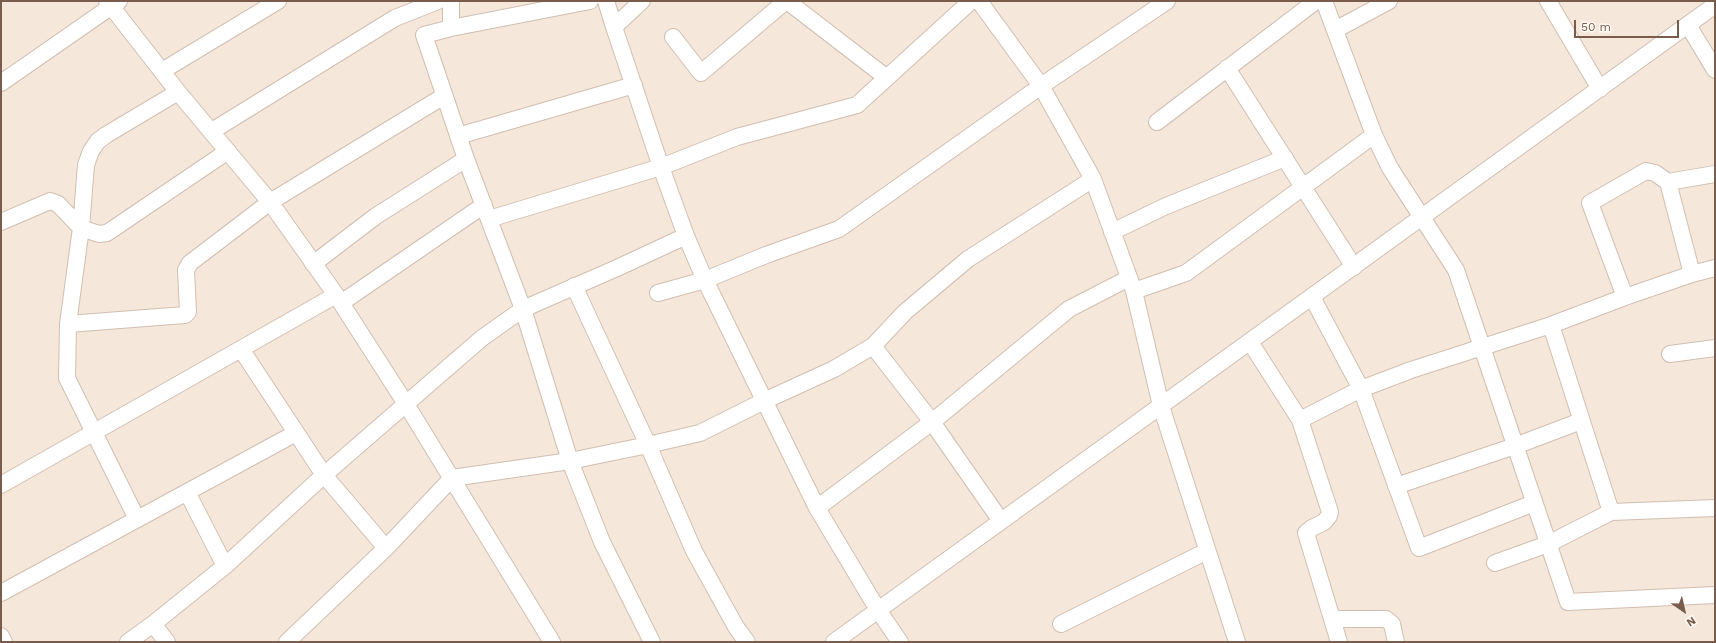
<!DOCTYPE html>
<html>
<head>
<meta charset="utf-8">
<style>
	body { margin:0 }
	#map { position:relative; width:1716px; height:643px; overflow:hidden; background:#fdf6ec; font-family:"Work Sans",sans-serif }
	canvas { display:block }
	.frame { position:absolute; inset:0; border:2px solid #7a5c4d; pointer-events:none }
	.north { position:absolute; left:1664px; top:591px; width:40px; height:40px; -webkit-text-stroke:3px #fffaf3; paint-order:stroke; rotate:146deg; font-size:11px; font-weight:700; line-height:16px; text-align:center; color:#7a5c4d }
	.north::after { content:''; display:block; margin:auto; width:14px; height:18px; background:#7a5c4d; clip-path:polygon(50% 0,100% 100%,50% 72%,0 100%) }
	.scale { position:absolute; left:1574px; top:20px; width:105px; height:18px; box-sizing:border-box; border:2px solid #7a5c4d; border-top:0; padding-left:5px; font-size:12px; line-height:14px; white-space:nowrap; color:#7a5c4d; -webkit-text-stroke:3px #fffaf3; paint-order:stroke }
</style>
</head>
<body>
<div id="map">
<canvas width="1716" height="643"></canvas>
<div class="frame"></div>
<div class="north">N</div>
<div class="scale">50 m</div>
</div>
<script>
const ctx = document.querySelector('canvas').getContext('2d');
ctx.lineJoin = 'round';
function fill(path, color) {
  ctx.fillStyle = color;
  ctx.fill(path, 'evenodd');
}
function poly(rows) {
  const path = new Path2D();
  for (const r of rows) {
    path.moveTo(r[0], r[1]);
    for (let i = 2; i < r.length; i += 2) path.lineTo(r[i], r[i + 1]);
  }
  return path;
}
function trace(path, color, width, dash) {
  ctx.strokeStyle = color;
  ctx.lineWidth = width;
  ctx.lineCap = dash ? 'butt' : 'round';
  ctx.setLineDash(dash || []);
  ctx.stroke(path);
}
const residential = poly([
	[1,1,1715,1,1715,642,1,642]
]);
const minor = poly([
	[107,1,178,92,270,202,336,295,406,404,552,642],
	[590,1,451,28,424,35,466,159,523,309,570,461,602,542,652,642],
	[606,1,614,27,661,167,686,236,705,280,817,508,878,610,900,642],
	[787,1,887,78],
	[979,1,1041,86,1093,179,1134,291,1161,406,1237,642],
	[1324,1,1374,135,1390,168,1456,270,1568,602,1715,595],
	[1548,1,1600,89],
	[1688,25,1715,70],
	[614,27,642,1],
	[451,28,451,1],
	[1335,30,1389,1],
	[673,37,701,73,786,1],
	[1227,68,1354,267],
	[162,71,278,1],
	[1,83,119,1],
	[1157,122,1316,1],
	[212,131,395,18,438,1],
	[458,136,634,85],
	[1668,182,1692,274],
	[489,219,661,167,737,137,857,105,971,1],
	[1,222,50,201,58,204,81,228,99,234,107,233,228,151],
	[1112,232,1166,206,1285,158],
	[313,264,376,216,466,159],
	[574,286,648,445,694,551,736,627,747,642],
	[1134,291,1186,273,1374,135],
	[658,293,705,280,766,255,839,229,1041,86,1167,1],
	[1312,297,1361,389,1419,548,1534,503],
	[1625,297,1590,203,1646,171,1655,173,1668,182,1715,174],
	[341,303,484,205],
	[68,324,185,315,188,312,186,270,190,263,270,202,444,96],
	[1551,325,1611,512],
	[1250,342,1300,420,1330,512,1329,516,1324,522,1312,528,1306,533,1339,642],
	[873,346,932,422,1001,521],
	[241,349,324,475,386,548],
	[1670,354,1715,348],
	[1300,420,1361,389,1411,370,1551,325,1625,297,1692,274,1715,268],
	[1,485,336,295],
	[1396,486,1515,446,1581,421],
	[187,492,225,566],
	[817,508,932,422,1069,309,1129,278],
	[137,519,67,378,68,324,81,228,86,165,91,151,98,141,106,135,178,92],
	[1495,563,1548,544,1611,512,1715,508],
	[1,593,296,433],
	[1333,619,1386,619,1392,624,1396,642],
	[153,624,167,642],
	[1061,624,1207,551],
	[1,636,4,642],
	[128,642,153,624,225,566,324,475,482,338,523,309,617,268,686,236],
	[287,642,386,548,452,478,570,461,648,445,700,433,764,401,834,369,873,346,905,312,968,259,1093,179],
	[834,642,1715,5]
]);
fill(residential, '#f5e8da');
trace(minor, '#d1beb0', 18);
trace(minor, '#fff', 16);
</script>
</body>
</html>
